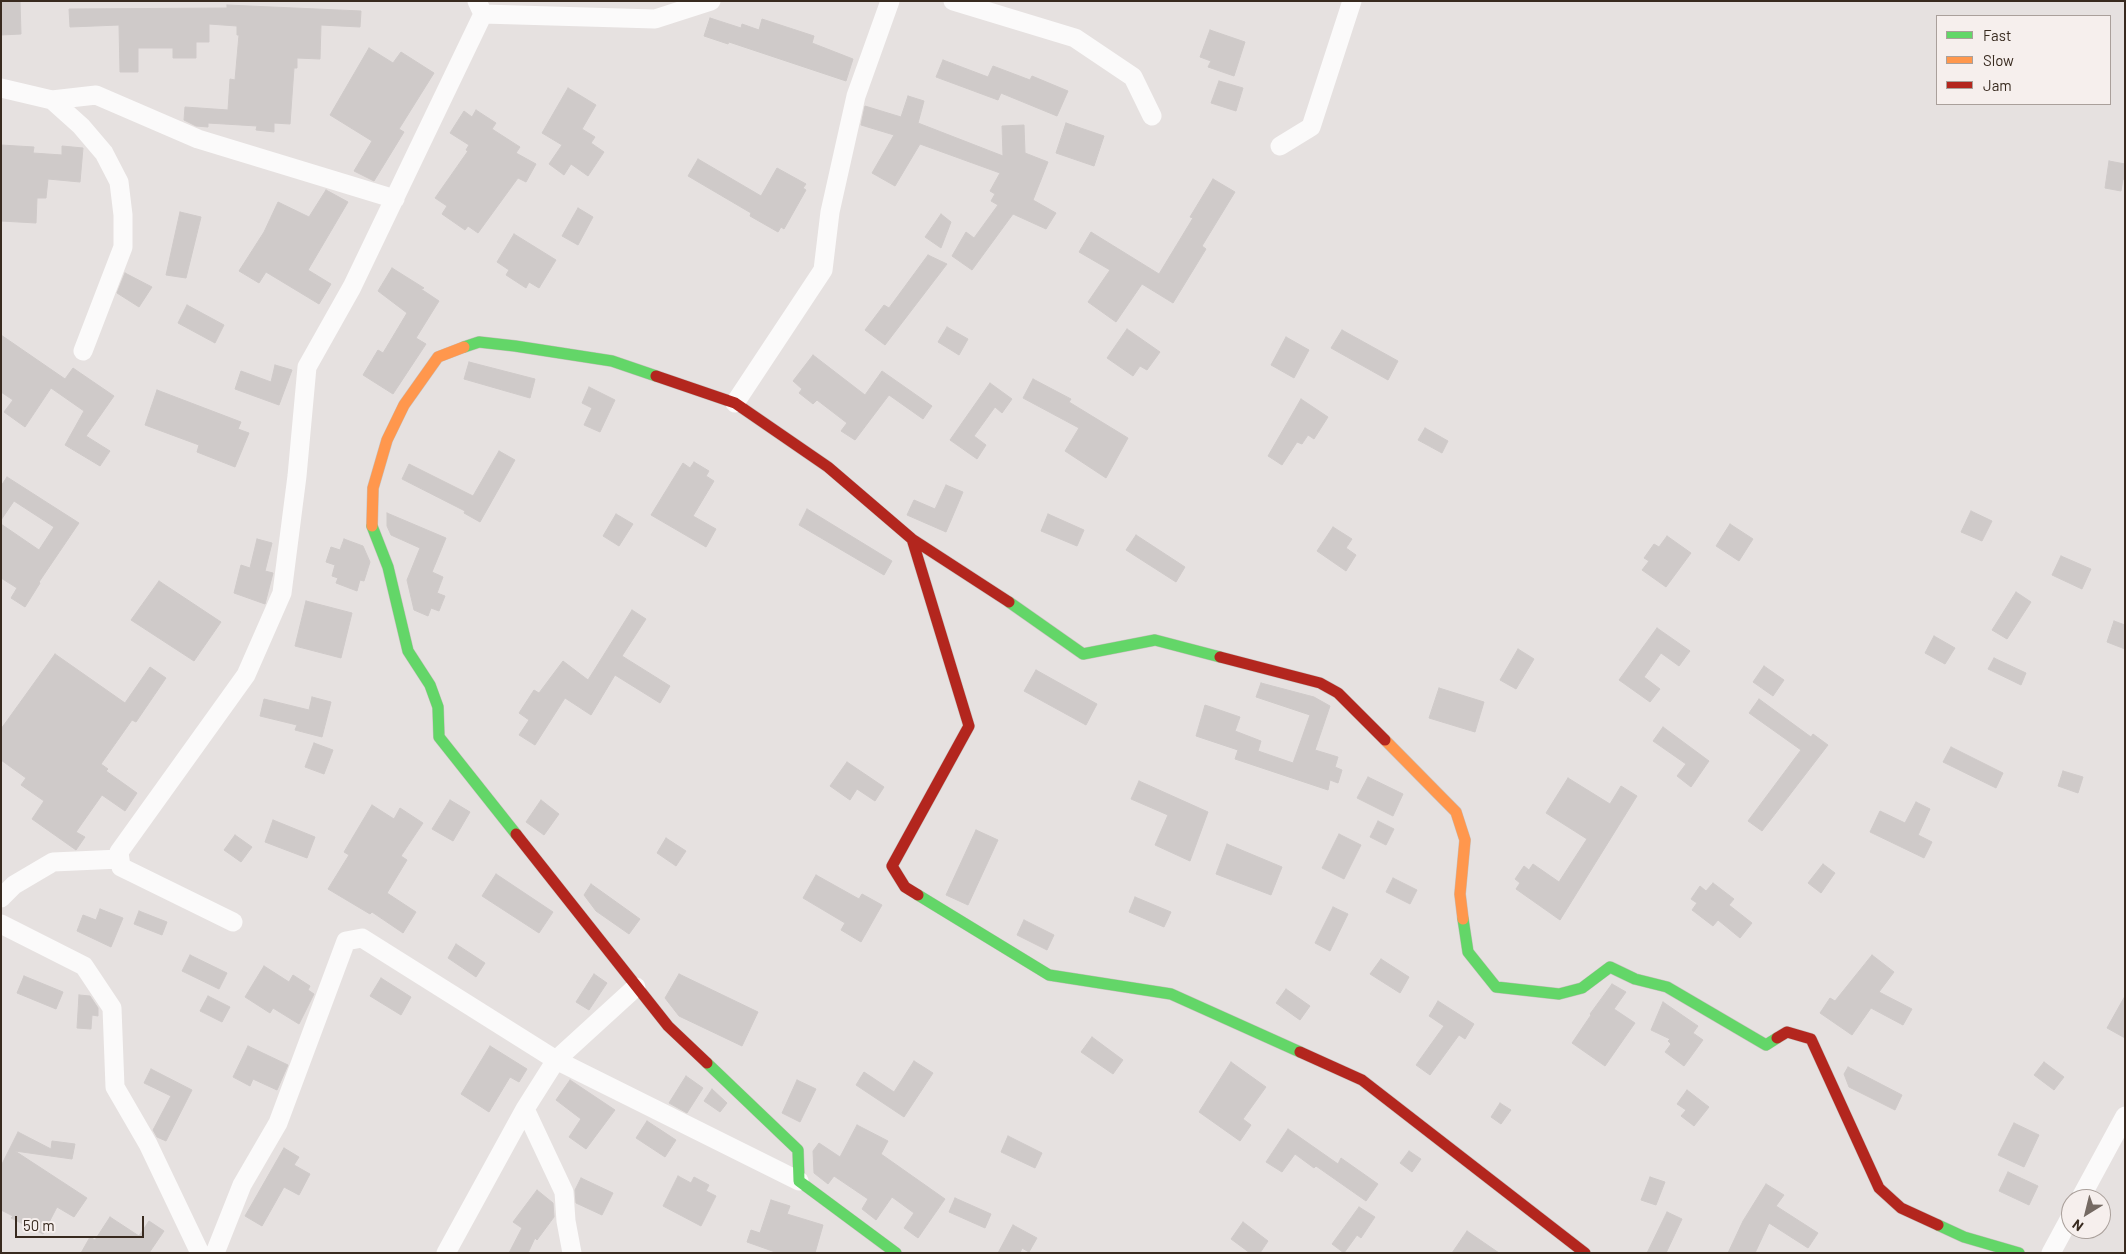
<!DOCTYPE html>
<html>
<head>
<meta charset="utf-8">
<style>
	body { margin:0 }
	#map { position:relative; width:2126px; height:1254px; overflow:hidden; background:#e6e1e0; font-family:Barlow,sans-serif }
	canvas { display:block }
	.frame { position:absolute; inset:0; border:2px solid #382a1f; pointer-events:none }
	.legend { position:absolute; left:1936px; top:15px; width:175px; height:90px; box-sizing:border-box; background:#f6efed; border:1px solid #aaa09b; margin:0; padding:6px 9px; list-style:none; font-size:15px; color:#382a1f }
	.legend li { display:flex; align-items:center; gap:10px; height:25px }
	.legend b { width:25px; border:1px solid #aaa09b }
	.north { position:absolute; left:2061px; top:1189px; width:50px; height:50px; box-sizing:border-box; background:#f6efed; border:1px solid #aaa09b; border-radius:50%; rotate:216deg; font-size:14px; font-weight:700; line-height:20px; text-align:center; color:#382a1f }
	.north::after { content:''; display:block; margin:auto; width:18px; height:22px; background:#756a63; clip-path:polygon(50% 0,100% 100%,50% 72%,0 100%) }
	.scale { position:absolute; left:15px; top:1216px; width:129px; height:22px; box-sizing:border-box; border:2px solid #382a1f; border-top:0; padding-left:6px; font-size:15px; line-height:18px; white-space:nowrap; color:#382a1f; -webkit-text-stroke:4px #f6efed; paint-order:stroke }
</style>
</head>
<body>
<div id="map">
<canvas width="2126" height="1254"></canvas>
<div class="frame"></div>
<ul class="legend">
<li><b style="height:6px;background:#63d668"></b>Fast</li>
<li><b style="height:6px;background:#ff974d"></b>Slow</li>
<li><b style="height:6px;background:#b3261e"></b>Jam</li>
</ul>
<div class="north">N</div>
<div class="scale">50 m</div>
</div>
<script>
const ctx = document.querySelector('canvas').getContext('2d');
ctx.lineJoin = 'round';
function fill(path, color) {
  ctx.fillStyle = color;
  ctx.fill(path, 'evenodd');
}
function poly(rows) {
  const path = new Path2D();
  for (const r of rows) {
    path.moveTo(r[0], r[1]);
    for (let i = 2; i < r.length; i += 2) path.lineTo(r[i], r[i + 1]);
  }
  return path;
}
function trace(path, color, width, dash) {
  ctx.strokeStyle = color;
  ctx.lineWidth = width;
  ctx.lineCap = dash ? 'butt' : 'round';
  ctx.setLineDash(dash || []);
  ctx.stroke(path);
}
const building = poly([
	[1,1,20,1,21,34,1,35,1,1],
	[227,5,361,11,360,27,321,25,320,59,297,58,297,68,294,68,290,124,274,123,274,132,256,130,257,126,208,123,208,127,196,126,184,120,185,107,228,110,230,79,235,80,239,35,237,35,237,26,209,24,209,42,196,42,196,58,173,58,173,48,138,48,138,72,120,72,119,25,70,27,69,9,227,8,227,5],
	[710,18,741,28,742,24,759,30,762,19,814,36,812,43,853,59,846,81,729,42,728,44,704,36,710,18],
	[1210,30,1245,42,1234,76,1208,67,1211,61,1200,57,1210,30],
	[369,48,393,63,401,52,434,73,399,129,404,132,374,181,354,171,372,141,330,115,369,48],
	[943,60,988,77,993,66,1030,80,1032,76,1068,91,1057,116,1001,93,998,100,936,77,943,60],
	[1219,81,1243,88,1236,111,1211,103,1219,81],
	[568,88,596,105,582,129,595,137,591,143,604,152,588,176,571,164,564,175,549,164,562,145,542,133,568,88],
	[908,96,924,101,918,123,1003,156,1002,126,1024,125,1025,153,1048,162,1033,200,1056,213,1046,229,1013,214,972,270,952,256,966,232,974,238,998,205,991,201,995,194,990,191,1000,173,920,144,895,186,872,173,894,135,861,125,865,106,901,117,908,96],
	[476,110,496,123,492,129,520,147,516,153,536,164,526,182,518,178,478,233,468,226,465,230,442,214,447,206,435,198,468,151,466,150,469,145,450,133,464,111,472,117,476,110],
	[1066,123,1104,136,1094,166,1056,153,1066,123],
	[1,145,34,147,33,153,62,155,62,146,83,148,80,182,48,179,46,198,37,198,36,223,1,221,1,145],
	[698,159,761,196,777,168,806,184,803,188,806,190,784,229,781,227,778,232,750,216,751,213,688,176,698,159],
	[2109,161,2125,164,2125,180,2123,179,2121,191,2105,188,2109,161],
	[1213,179,1235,192,1202,246,1206,249,1173,303,1142,284,1116,322,1088,302,1110,270,1079,252,1091,232,1159,274,1193,218,1190,217,1213,179],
	[326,190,348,202,308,270,331,284,319,304,266,272,259,283,239,271,264,232,278,202,309,217,326,190],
	[578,208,593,217,578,245,562,236,578,208],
	[180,212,201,217,186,278,166,275,180,212],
	[941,214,951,222,941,248,925,237,941,214],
	[514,234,556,260,539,288,529,282,526,288,506,275,509,270,497,262,514,234],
	[928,255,947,264,885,345,865,330,884,305,889,308,928,255],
	[392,268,424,288,421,289,439,301,416,338,426,344,393,394,363,375,378,350,383,353,407,313,378,291,392,268],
	[125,273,152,287,139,307,117,293,125,273],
	[187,305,224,325,215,343,178,323,187,305],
	[947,327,968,339,959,355,938,342,947,327],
	[1127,329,1160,352,1147,370,1140,366,1133,376,1107,358,1127,329],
	[1342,330,1398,361,1388,380,1331,348,1342,330],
	[1,335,65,379,73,368,114,396,86,436,110,451,100,466,65,445,84,411,51,388,25,427,4,412,13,400,1,392,1,335],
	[1286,337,1309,350,1294,378,1271,365,1286,337],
	[813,355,865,395,882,371,932,406,923,419,889,395,855,440,841,431,847,423,817,400,813,404,799,393,802,389,793,381,813,355],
	[469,362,535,379,530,398,464,379,469,362],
	[275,365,292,370,279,405,235,389,241,371,271,382,275,365],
	[1033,379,1071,399,1069,402,1128,438,1106,478,1065,451,1079,428,1023,398,1033,379],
	[990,383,1012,399,1002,413,995,407,974,436,986,445,977,459,950,440,990,383],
	[589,387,615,400,600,432,584,425,592,408,582,403,589,387],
	[157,390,241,422,238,429,249,433,235,467,197,452,199,445,145,425,157,390],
	[1301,399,1328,417,1314,439,1308,435,1302,444,1297,442,1282,465,1268,456,1301,399],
	[1425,428,1448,441,1442,453,1418,440,1425,428],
	[499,451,515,460,480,522,464,513,465,511,402,479,409,464,473,496,499,451],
	[694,462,709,471,706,476,714,481,693,516,716,529,706,547,651,515,683,463,690,468,694,462],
	[7,477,79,523,39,582,40,583,25,607,11,598,17,588,1,578,1,524,39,550,54,527,14,501,1,520,1,486,7,477],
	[946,485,963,492,946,532,907,515,914,500,935,509,946,485],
	[807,509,892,561,884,575,799,525,807,509],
	[1971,511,1992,521,1982,541,1961,532,1971,511],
	[387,513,446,538,432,572,443,577,437,593,445,596,439,611,431,608,428,616,414,610,407,580,420,548,391,535,387,526,387,513],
	[616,514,633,524,619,546,603,536,616,514],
	[1048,514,1084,530,1077,546,1041,531,1048,514],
	[1730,524,1753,539,1739,561,1716,546,1730,524],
	[1333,527,1352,539,1346,548,1356,555,1346,571,1317,551,1333,527],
	[1136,535,1185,567,1176,582,1126,550,1136,535],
	[1667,536,1691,553,1666,587,1642,570,1649,561,1644,558,1654,544,1659,547,1667,536],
	[257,539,272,543,265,571,273,573,265,604,234,593,241,565,250,568,257,539],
	[344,539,363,546,370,562,364,581,360,580,357,591,336,583,338,578,332,576,335,565,326,562,331,547,340,550,344,539],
	[2061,556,2091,569,2082,589,2052,575,2061,556],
	[159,581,221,622,194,661,131,620,159,581],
	[2016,592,2031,602,2007,639,1992,630,2016,592],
	[306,601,352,613,341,658,295,646,306,601],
	[632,610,646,619,622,656,670,686,660,703,615,675,591,715,565,698,535,745,519,735,529,720,519,713,534,690,539,693,563,661,588,680,632,610],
	[2114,621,2125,625,2125,649,2107,642,2114,621],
	[1657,628,1690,651,1679,666,1661,653,1644,677,1660,689,1650,702,1619,680,1657,628],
	[1934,636,1955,648,1945,664,1925,653,1934,636],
	[1518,649,1534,659,1516,689,1500,680,1518,649],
	[55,654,125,703,150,667,166,678,136,722,132,720,101,764,108,769,106,771,137,793,125,811,102,795,76,832,85,837,76,850,32,819,44,801,21,785,26,778,1,760,1,729,55,654],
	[1994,658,2026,673,2021,685,1988,669,1994,658],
	[1764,666,1784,680,1773,696,1753,682,1764,666],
	[1036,670,1097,704,1086,725,1024,691,1036,670],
	[1261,683,1314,697,1330,706,1315,750,1338,757,1335,767,1342,770,1338,783,1330,780,1328,790,1235,759,1238,750,1196,736,1205,705,1240,717,1235,731,1261,741,1258,751,1293,763,1310,715,1256,697,1261,683],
	[1439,688,1484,702,1475,732,1429,718,1439,688],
	[312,697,331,702,322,737,295,730,297,725,260,716,264,699,309,710,312,697],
	[1759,699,1811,737,1813,734,1828,745,1762,831,1748,821,1801,750,1749,713,1759,699],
	[1663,727,1709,761,1691,787,1677,776,1686,764,1653,741,1663,727],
	[314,743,333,750,324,774,305,767,314,743],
	[1951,747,2003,773,1996,788,1943,762,1951,747],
	[847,762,884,787,875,801,857,789,850,800,830,786,847,762],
	[2063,771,2083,777,2078,793,2058,786,2063,771],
	[1368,777,1403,794,1393,816,1357,798,1368,777],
	[1568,778,1610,804,1621,786,1637,796,1560,920,1516,889,1520,883,1515,879,1524,866,1529,870,1533,864,1559,882,1587,839,1546,813,1568,778],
	[1139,781,1208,812,1190,861,1155,845,1168,815,1131,799,1139,781],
	[450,800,470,812,453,841,432,829,450,800],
	[541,800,559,814,544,835,526,822,541,800],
	[1916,802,1930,809,1918,835,1932,842,1924,858,1870,832,1880,811,1905,823,1916,802],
	[372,805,394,819,400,808,423,823,401,856,407,860,387,893,416,912,403,933,372,912,370,914,328,889,349,855,344,852,372,805],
	[273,820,315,837,307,858,265,842,273,820],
	[1378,821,1394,829,1386,845,1370,837,1378,821],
	[976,830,998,840,968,905,946,895,976,830],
	[1339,834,1361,845,1344,879,1322,868,1339,834],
	[235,835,252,847,241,862,224,850,235,835],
	[666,838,686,851,676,866,657,853,666,838],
	[1227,844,1282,867,1271,895,1216,874,1227,844],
	[1823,864,1835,873,1821,893,1808,883,1823,864],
	[496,874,553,912,539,933,482,896,496,874],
	[816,875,859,899,862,894,882,905,861,942,841,930,845,923,803,898,816,875],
	[1393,878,1417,890,1410,904,1386,892,1393,878],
	[1713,883,1734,899,1729,905,1752,923,1740,938,1718,920,1713,926,1692,910,1697,903,1691,899,1700,886,1706,891,1713,883],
	[591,884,640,919,629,934,596,911,584,895,591,884],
	[1135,897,1171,912,1164,927,1129,912,1135,897],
	[1333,907,1348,914,1330,951,1315,943,1333,907],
	[100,909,123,918,111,947,77,931,83,915,96,920,100,909],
	[139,911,167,922,162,935,134,924,139,911],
	[1024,920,1054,935,1047,950,1017,935,1024,920],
	[456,944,485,963,476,977,448,958,456,944],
	[190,955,227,973,219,989,182,971,190,955],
	[1872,955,1894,972,1879,992,1912,1009,1903,1025,1871,1008,1852,1035,1820,1013,1830,998,1835,1001,1872,955],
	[1381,959,1409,977,1400,993,1370,974,1381,959],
	[264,966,289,982,293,975,310,986,308,990,314,994,299,1024,273,1008,270,1013,245,997,264,966],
	[594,974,607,983,589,1010,576,1002,594,974],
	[679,974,758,1012,742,1046,679,1016,665,998,679,974],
	[24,976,63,992,56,1009,17,993,24,976],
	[381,978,411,997,401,1015,370,996,381,978],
	[1612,984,1626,992,1614,1009,1635,1023,1605,1066,1572,1043,1591,1015,1590,1014,1612,984],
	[1286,989,1310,1006,1300,1020,1276,1003,1286,989],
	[79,995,90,996,98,1008,98,1016,92,1015,91,1029,77,1028,79,995],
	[208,996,230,1007,222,1022,200,1011,208,996],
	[2125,996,2125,1038,2107,1028,2125,996],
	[1438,1001,1474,1024,1465,1039,1459,1035,1430,1075,1416,1065,1444,1026,1429,1016,1438,1001],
	[1663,1002,1698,1026,1693,1033,1703,1040,1684,1066,1665,1052,1671,1044,1668,1041,1670,1039,1651,1030,1663,1002],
	[1092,1037,1123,1060,1113,1074,1081,1052,1092,1037],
	[248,1046,288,1065,277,1090,253,1079,250,1086,233,1077,248,1046],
	[490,1046,527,1069,519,1082,510,1077,489,1112,461,1094,490,1046],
	[914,1061,933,1073,904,1117,856,1085,864,1072,894,1092,914,1061],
	[1231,1062,1266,1087,1243,1119,1251,1125,1240,1141,1199,1112,1231,1062],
	[2044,1062,2064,1077,2054,1090,2034,1075,2044,1062],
	[1848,1067,1902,1095,1895,1110,1849,1087,1844,1074,1848,1067],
	[151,1069,192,1090,166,1141,157,1137,153,1130,171,1096,144,1083,151,1069],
	[686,1076,703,1088,687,1113,669,1103,686,1076],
	[570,1080,615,1110,586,1149,569,1137,581,1119,556,1100,570,1080],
	[797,1080,816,1089,800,1122,782,1113,797,1080],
	[712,1089,727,1103,720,1112,704,1101,712,1089],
	[1687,1090,1709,1107,1694,1126,1681,1116,1686,1110,1677,1104,1687,1090],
	[1500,1103,1511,1110,1501,1124,1491,1117,1500,1103],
	[647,1121,676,1140,665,1157,636,1138,647,1121],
	[2014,1123,2039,1135,2024,1167,1998,1155,2014,1123],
	[857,1125,888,1141,881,1154,945,1199,918,1238,904,1228,914,1213,892,1197,876,1220,862,1209,868,1199,834,1176,828,1184,814,1173,813,1151,819,1143,840,1157,857,1125],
	[1288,1129,1338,1164,1341,1158,1378,1184,1366,1201,1316,1166,1314,1168,1295,1154,1282,1172,1266,1162,1288,1129],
	[18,1132,51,1149,52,1141,75,1144,72,1159,15,1151,87,1198,74,1217,57,1207,43,1234,11,1218,13,1216,1,1210,1,1166,18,1132],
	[1008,1136,1042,1153,1035,1168,1001,1152,1008,1136],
	[284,1148,299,1157,294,1165,310,1174,299,1195,284,1187,262,1226,245,1216,284,1148],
	[1409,1151,1421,1159,1412,1172,1400,1163,1409,1151],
	[2008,1172,2038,1186,2029,1205,1999,1191,2008,1172],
	[678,1176,691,1183,694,1177,709,1185,706,1191,716,1196,701,1226,663,1206,678,1176],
	[1650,1177,1665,1182,1656,1205,1641,1200,1650,1177],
	[581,1178,613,1193,602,1215,576,1203,575,1190,581,1178],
	[1766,1184,1784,1195,1776,1206,1818,1233,1808,1248,1769,1223,1755,1253,1728,1253,1743,1221,1766,1184],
	[537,1190,553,1203,554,1217,537,1240,535,1238,528,1253,509,1253,522,1228,513,1222,537,1190],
	[955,1198,991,1214,985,1228,949,1212,955,1198],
	[771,1200,790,1206,787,1214,823,1225,815,1253,778,1253,747,1242,751,1230,760,1233,771,1200],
	[1359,1207,1375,1217,1361,1238,1357,1235,1344,1253,1332,1244,1359,1207],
	[1667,1212,1682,1219,1666,1253,1647,1253,1667,1212],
	[110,1217,139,1236,149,1221,164,1231,149,1253,81,1253,90,1237,95,1240,110,1217],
	[1243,1222,1268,1241,1260,1253,1250,1253,1231,1239,1243,1222],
	[1013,1225,1037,1238,1029,1252,1022,1248,1020,1253,998,1253,1013,1225],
	[1467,1231,1499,1253,1452,1253,1467,1231]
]);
const street = poly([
	[953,1,1075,38,1133,77,1152,116],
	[483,14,655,19,711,1],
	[1,88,52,100,96,95,198,139,395,199],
	[52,100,81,126,104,153,119,182,123,215,123,247,83,351],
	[1280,146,1311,127,1352,1],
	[735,403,823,270,830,212,856,96,890,1],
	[1,898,14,885,53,862,120,859],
	[233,922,121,867,119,852,246,675,282,593,297,476,307,367,352,287,483,14,477,1],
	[1,924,84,966,112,1008,115,1087,148,1144,200,1253],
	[2080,1199,2125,1116],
	[215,1253,242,1185,278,1123,346,941,362,938,556,1060,799,1181],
	[446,1253,525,1109],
	[572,1253,566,1221,564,1192,525,1109,556,1060,636,987],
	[2051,1253,2071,1216]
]);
const fast = poly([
	[464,347,479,342,515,346,612,361,656,376],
	[372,526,388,567,408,651,430,685,438,707,439,737,516,834],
	[1009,602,1083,654,1155,640,1220,657],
	[918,895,1049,975,1171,994,1300,1052],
	[1463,919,1468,952,1496,987,1559,994,1582,988,1610,967,1635,979,1667,987,1766,1045,1777,1038],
	[707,1063,798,1150,799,1181,896,1253],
	[1938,1225,1964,1237,2019,1253]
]);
const slow = poly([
	[372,526,373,488,387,440,404,405,438,357,464,347],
	[1385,740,1456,812,1465,840,1460,894,1463,919]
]);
const jam = poly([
	[656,376,735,403,828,467,912,539,1009,602],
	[912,539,969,726,892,866,905,887,918,895],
	[1220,657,1320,683,1338,693,1385,740],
	[516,834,668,1026,707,1063],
	[1777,1038,1787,1032,1811,1039,1879,1188,1901,1208,1938,1225],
	[1300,1052,1362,1080,1585,1253]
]);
fill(building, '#cfcac9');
trace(building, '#cfcac9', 1);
trace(fast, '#c6bfbc', 12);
trace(slow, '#c6bfbc', 12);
trace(jam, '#c6bfbc', 12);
trace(street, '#fbfafa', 19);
trace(fast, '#63d668', 11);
trace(slow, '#ff974d', 11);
trace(jam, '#b3261e', 11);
</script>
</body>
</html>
